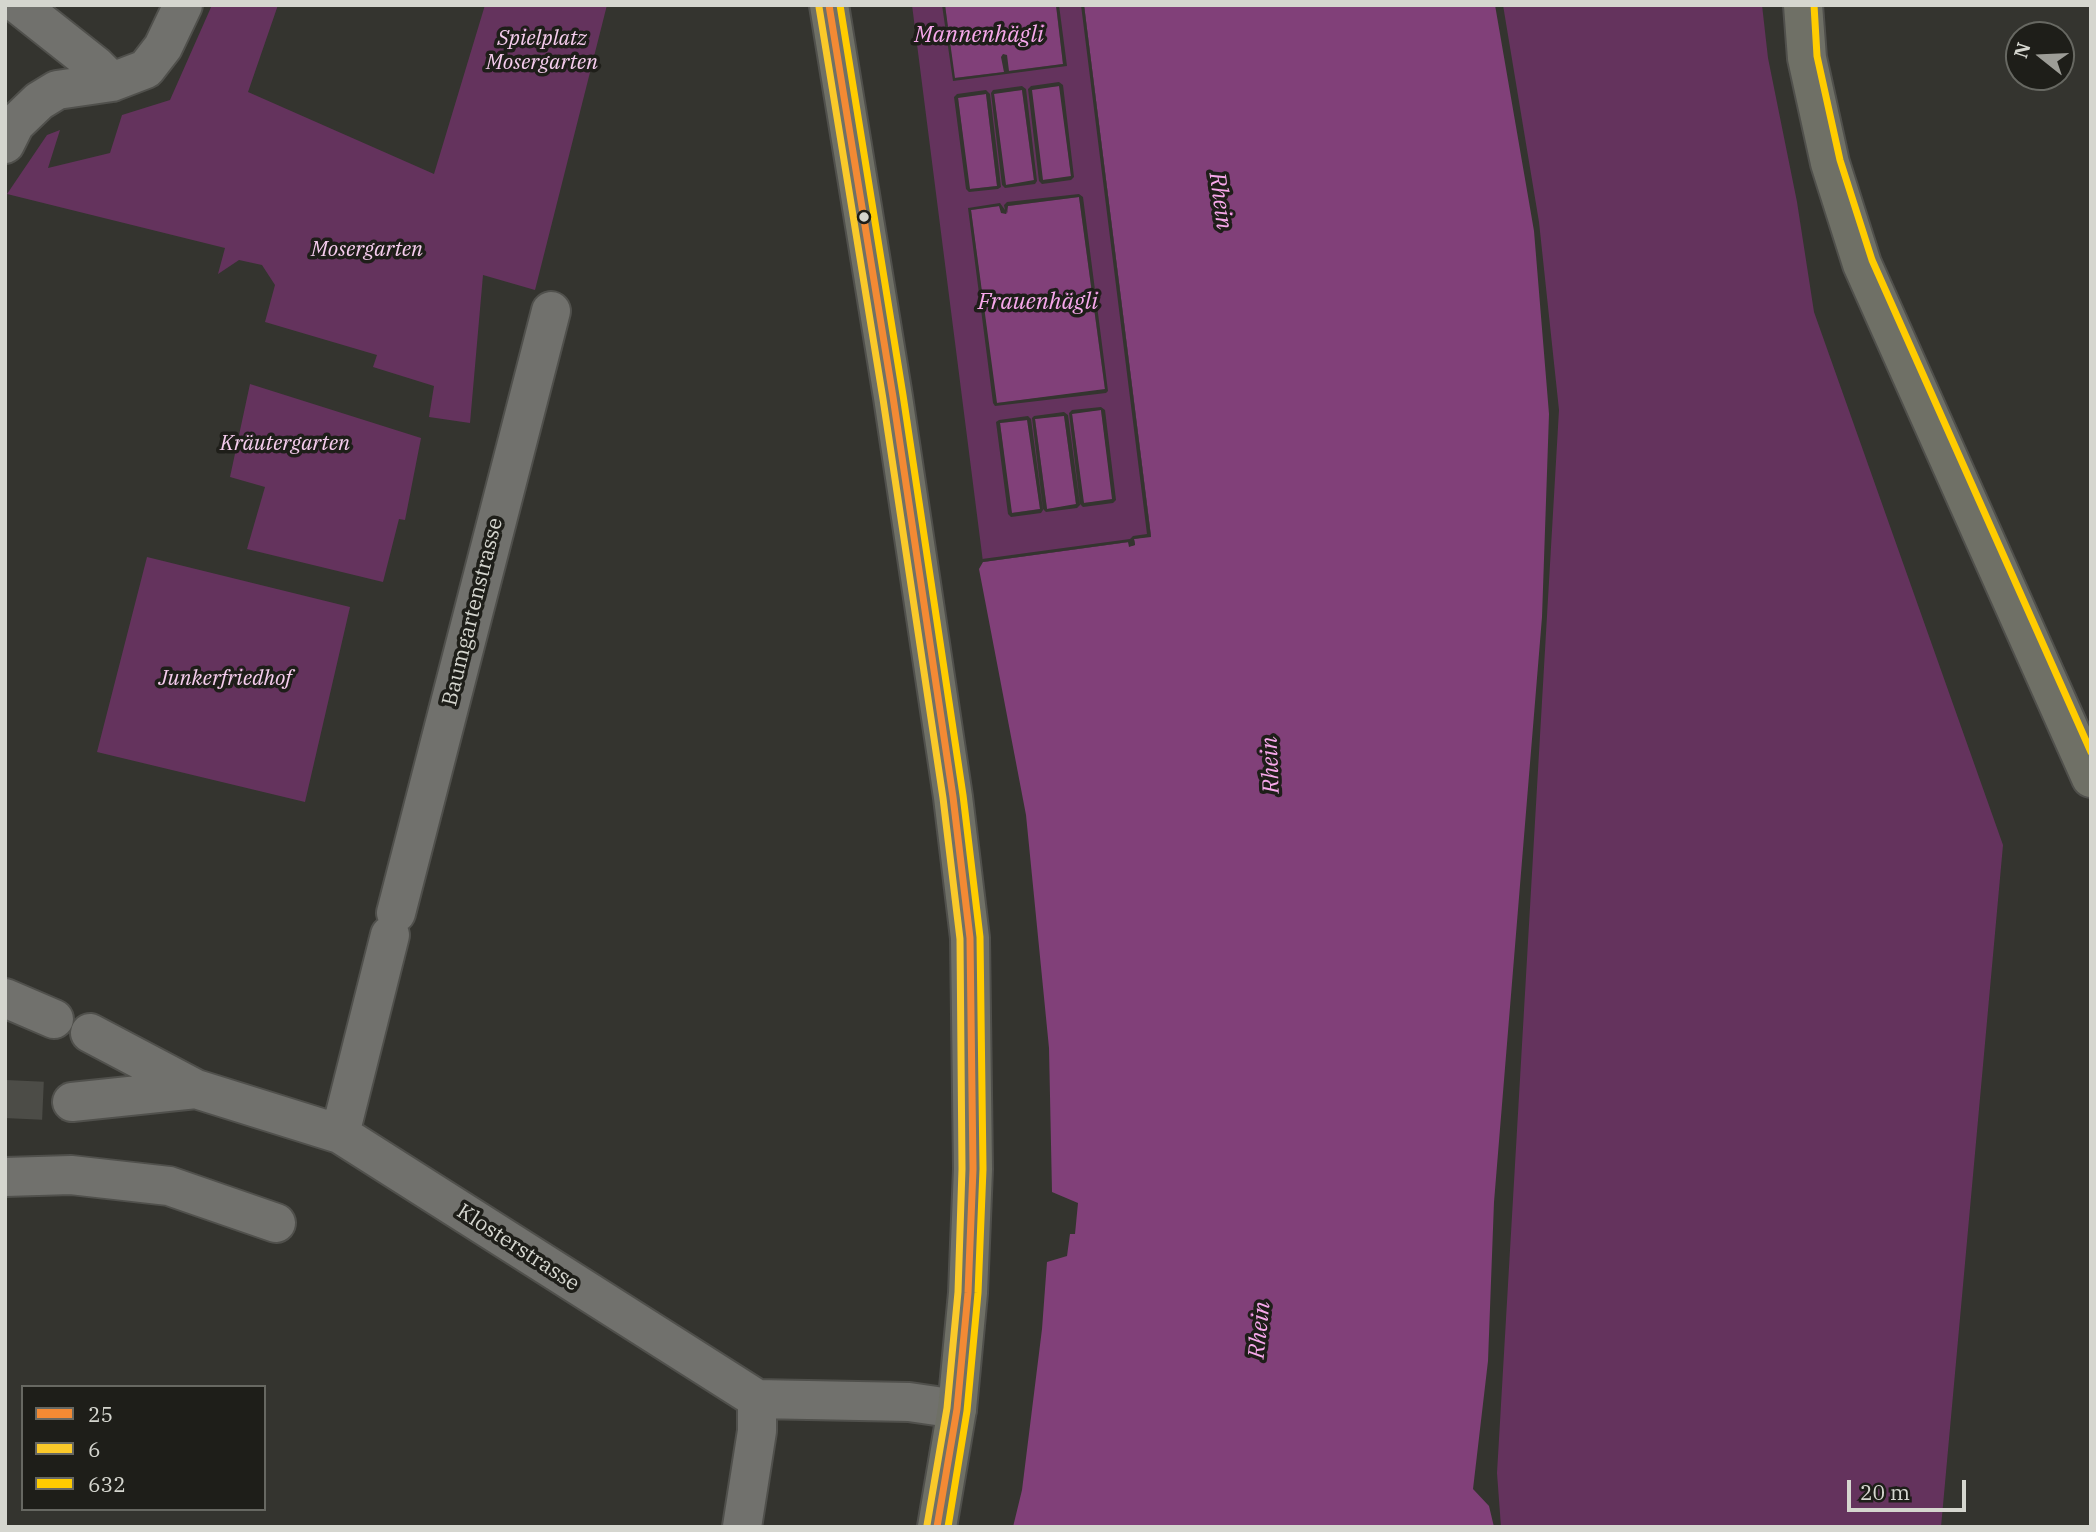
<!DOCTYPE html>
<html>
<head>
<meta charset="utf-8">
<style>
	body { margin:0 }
	#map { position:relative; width:2096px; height:1532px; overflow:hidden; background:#34342f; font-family:"IBM Plex Serif",serif }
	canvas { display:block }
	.frame { position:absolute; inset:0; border:7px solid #d5d6cf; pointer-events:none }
	.legend { position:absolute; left:21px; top:1385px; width:245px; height:126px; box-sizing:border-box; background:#1e1e19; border:2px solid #676862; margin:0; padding:9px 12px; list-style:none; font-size:21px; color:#d5d6cf }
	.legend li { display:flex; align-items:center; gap:14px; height:35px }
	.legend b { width:35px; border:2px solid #676862 }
	.north { position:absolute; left:2005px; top:21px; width:70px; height:70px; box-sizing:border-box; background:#1e1e19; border:2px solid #676862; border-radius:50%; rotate:288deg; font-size:19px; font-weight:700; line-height:28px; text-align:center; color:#d5d6cf }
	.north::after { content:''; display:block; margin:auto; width:24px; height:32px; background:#9d9d97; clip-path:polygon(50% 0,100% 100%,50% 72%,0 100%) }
	.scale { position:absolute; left:1847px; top:1480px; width:119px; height:32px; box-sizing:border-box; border:4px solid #d5d6cf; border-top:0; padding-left:9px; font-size:21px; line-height:24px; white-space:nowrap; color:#d5d6cf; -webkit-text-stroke:5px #1e1e19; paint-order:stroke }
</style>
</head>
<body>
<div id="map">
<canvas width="2096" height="1532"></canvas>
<div class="frame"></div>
<ul class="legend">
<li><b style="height:9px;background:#f38a34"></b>25</li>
<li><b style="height:9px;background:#fac92a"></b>6</li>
<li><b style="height:9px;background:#fc0"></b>632</li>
</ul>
<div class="north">N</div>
<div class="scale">20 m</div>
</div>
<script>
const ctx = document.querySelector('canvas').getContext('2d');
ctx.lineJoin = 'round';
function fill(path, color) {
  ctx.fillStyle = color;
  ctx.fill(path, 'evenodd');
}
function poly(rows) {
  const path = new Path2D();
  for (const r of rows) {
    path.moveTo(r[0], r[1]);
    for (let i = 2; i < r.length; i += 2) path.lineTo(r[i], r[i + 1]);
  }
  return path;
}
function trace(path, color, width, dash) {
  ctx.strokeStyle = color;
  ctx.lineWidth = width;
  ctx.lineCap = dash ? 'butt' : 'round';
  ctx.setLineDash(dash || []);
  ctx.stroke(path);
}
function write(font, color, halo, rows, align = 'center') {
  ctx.font = font + ' "IBM Plex Serif",serif';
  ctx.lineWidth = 7;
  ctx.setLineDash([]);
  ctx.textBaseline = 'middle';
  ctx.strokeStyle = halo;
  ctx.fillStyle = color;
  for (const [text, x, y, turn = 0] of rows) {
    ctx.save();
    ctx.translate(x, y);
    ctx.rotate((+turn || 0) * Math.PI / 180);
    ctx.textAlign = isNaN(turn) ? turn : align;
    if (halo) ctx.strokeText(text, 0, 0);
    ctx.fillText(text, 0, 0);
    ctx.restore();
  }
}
const green = poly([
	[212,5,278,5,248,92,434,174,485,5,607,5,535,290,483,275,470,423,429,417,434,386,373,367,377,355,265,322,275,285,262,265,239,260,218,274,225,248,7,194,47,135,60,130,48,168,110,153,122,115,170,100],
	[912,5,1084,5,1151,537,1134,539,1129,547,1128,542,983,562],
	[1503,5,1762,5,1768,58,1797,202,1814,312,2003,845,1941,1527,1501,1527,1497,1473,1559,410,1539,222],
	[250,384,421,438,405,520,399,519,383,582,247,549,265,487,230,477],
	[147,557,350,607,305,802,97,752]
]);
const water = poly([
	[945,5,1056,5,1063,64,1008,71,1003,54,1004,72,954,78],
	[1084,5,1495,5,1534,231,1549,414,1542,617,1494,1202,1488,1361,1473,1489,1489,1506,1494,1527,1013,1527,1022,1490,1042,1329,1047,1262,1067,1256,1070,1234,1075,1234,1078,1203,1052,1192,1049,1048,1026,815,979,569,983,562,1129,542,1130,546,1135,545,1134,539,1151,536],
	[1060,86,1071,177,1042,180,1031,89],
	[1022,90,1034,181,1005,185,994,93],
	[986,94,997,186,969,189,958,97],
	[1079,197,1105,390,996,403,971,210,1000,206,1006,214,1008,212,1008,206],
	[1101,410,1113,500,1083,503,1072,413],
	[1064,415,1076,505,1047,509,1035,419],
	[1028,420,1040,509,1011,513,1000,423]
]);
const pier = poly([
	[942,5,945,5,955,78,1004,72,1001,57,1003,54,1007,55,1009,71,1063,64,1056,5,1059,5,1067,66,953,81],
	[1081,5,1084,5,1151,537,1134,539,1135,545,1129,547,1128,542,983,562,982,559,1130,539,1133,536,1147,534],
	[1059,82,1063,85,1074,177,1071,180,1042,184,1039,181,1028,89,1031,86],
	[1059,86,1071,176,1043,180,1032,90],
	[1022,86,1026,89,1037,181,1035,184,1005,188,1002,185,991,93,993,90],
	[1022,90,1034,180,1006,185,994,94],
	[986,90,990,94,1001,187,998,189,969,192,966,189,954,97,957,94],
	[986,94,997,186,970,189,958,98],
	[1079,194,1083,197,1108,391,1106,393,995,406,993,403,968,208,1000,203,1005,210,1004,205,1007,202],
	[1079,197,1105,389,997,403,971,210,999,206,1001,213,1006,214,1008,206],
	[1101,407,1105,410,1116,500,1113,503,1083,507,1080,504,1069,413,1072,410],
	[1101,410,1112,499,1084,503,1072,414],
	[1064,412,1068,415,1080,505,1077,508,1046,512,1043,509,1032,418,1034,416],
	[1064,416,1076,504,1047,509,1035,419],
	[1028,416,1031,419,1043,510,1041,513,1011,517,1008,514,996,422,999,420],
	[1027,420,1040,509,1012,513,1000,423]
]);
const minorTunnel = poly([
	[5,1099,72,1102]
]);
const minor = poly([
	[19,5,96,66,112,82],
	[5,144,15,124,39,101,57,90,112,82,146,69,163,47,183,5],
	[396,913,551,311],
	[5,998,54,1019],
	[90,1033,196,1089,340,1134,757,1399,909,1402,957,1409],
	[72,1102,196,1089],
	[340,1134,390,935],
	[5,1177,71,1175,169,1186,276,1223],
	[742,1527,757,1431,757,1399]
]);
const major = poly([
	[829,5,893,397,953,797,970,938,973,1169,968,1293,957,1409,937,1527],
	[1803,5,1807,58,1830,163,1862,264,2091,778]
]);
const bus1 = poly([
	[829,5,893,397,953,797,970,938,973,1169,968,1293,957,1409,937,1527]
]);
const bus2 = poly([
	[819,7,883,399,943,798,960,939,962,1169,958,1292,947,1408,927,1525]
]);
const bus3 = poly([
	[840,5,903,395,963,795,980,937,983,1169,978,1293,967,1411,948,1527],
	[1814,5,1817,56,1840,160,1872,260,2091,752]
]);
const markers = [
	[864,217,6,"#d5d6cf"]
];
const parkNames = [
	["Spielplatz",542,39],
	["Mosergarten",542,63],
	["Mosergarten",367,250],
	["Kräutergarten",285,444],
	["Junkerfriedhof",225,679]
];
const streetNames = [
	["Baumgartenstrasse",473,612,-76],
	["Klosterstrasse",518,1248,33]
];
const waterNames = [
	["Mannenhägli",979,35],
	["Rhein",1220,201,82],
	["Frauenhägli",1038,302],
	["Rhein",1271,765,-92],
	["Rhein",1260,1330,-84]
];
fill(green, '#64335d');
fill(water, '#814079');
fill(pier, '#34342f');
trace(minorTunnel, '#4c4c47', 38, [38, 19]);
trace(minor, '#50504c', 42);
trace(major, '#50504c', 42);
trace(minor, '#71716d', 38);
trace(major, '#6f7066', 38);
trace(bus1, '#f38a34', 7);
trace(bus2, '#fac92a', 7);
trace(bus3, '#fc0', 7);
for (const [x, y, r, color] of markers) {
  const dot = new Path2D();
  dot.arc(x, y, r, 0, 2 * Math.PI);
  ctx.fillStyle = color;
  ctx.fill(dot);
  trace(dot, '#1e1e19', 2.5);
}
write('italic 21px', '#f6cdee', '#1e1e19', parkNames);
write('21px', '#d5d6cf', '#1e1e19', streetNames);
write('italic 23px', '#f7a8eb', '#1e1e19', waterNames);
</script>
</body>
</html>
